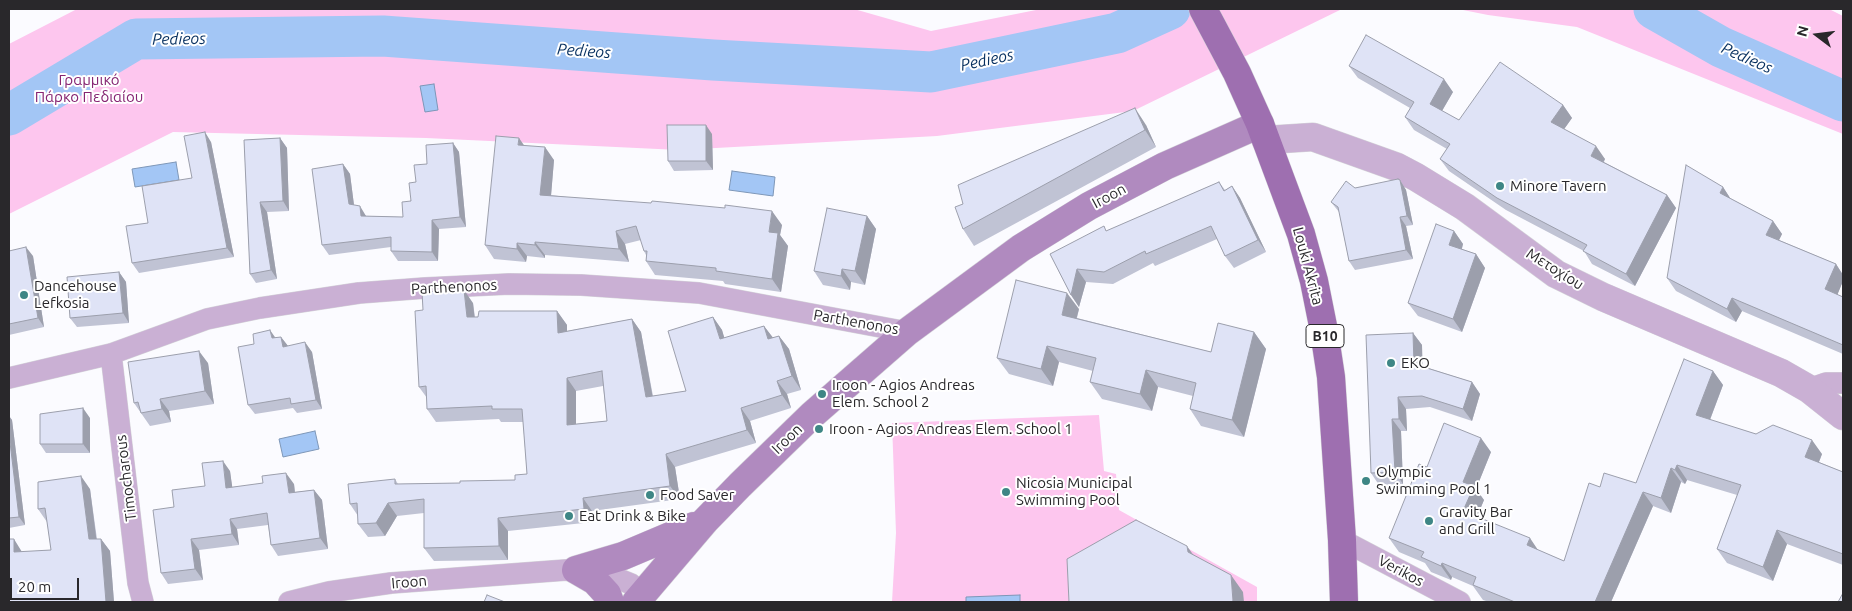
<!DOCTYPE html>
<html>
<head>
<meta charset="utf-8">
<style>
	body { margin:0 }
	#map { position:relative; width:1852px; height:611px; overflow:hidden; background:#fbfbff; font-family:Ubuntu,sans-serif }
	canvas { display:block }
	.frame { position:absolute; inset:0; border:10px solid #29282b; pointer-events:none }
	.north { position:absolute; left:1792px; top:10px; width:50px; height:50px; -webkit-text-stroke:4px #fff; paint-order:stroke; rotate:285deg; font-size:14px; font-weight:700; line-height:20px; text-align:center; color:#29282b }
	.north::after { content:''; display:block; margin:auto; width:18px; height:22px; background:#29282b; clip-path:polygon(50% 0,100% 100%,50% 72%,0 100%) }
	.scale { position:absolute; left:10px; top:578px; width:69px; height:22px; box-sizing:border-box; border:2px solid #29282b; border-top:0; padding-left:6px; font-size:15px; line-height:18px; white-space:nowrap; color:#29282b; -webkit-text-stroke:4px #fff; paint-order:stroke }
</style>
</head>
<body>
<div id="map">
<canvas width="1852" height="611"></canvas>
<div class="frame"></div>
<div class="north">N</div>
<div class="scale">20 m</div>
</div>
<script>
const ctx = document.querySelector('canvas').getContext('2d');
ctx.lineJoin = 'round';
function fill(path, color) {
  ctx.fillStyle = color;
  ctx.fill(path, 'evenodd');
}
function poly(rows) {
  const path = new Path2D();
  for (const r of rows) {
    path.moveTo(r[0], r[1]);
    for (let i = 2; i < r.length; i += 2) path.lineTo(r[i], r[i + 1]);
  }
  return path;
}
function trace(path, color, width, dash) {
  ctx.strokeStyle = color;
  ctx.lineWidth = width;
  ctx.lineCap = dash ? 'butt' : 'round';
  ctx.setLineDash(dash || []);
  ctx.stroke(path);
}
function write(font, color, halo, rows, align = 'center') {
  ctx.font = font + ' Ubuntu,sans-serif';
  ctx.lineWidth = 4;
  ctx.setLineDash([]);
  ctx.textBaseline = 'middle';
  ctx.strokeStyle = halo;
  ctx.fillStyle = color;
  for (const [text, x, y, turn = 0] of rows) {
    ctx.save();
    ctx.translate(x, y);
    ctx.rotate((+turn || 0) * Math.PI / 180);
    ctx.textAlign = isNaN(turn) ? turn : align;
    if (halo) ctx.strokeText(text, 0, 0);
    ctx.fillText(text, 0, 0);
    ctx.restore();
  }
}
const green = poly([
	[77,9,854,9,931,31,1041,9,1342,9,1133,111,937,136,679,150,426,138,173,132,9,214,9,44],
	[1458,9,1829,9,1843,16,1843,134,1577,27,1488,15],
	[1099,415,1104,471,1116,474,1119,510,1257,587,1257,602,892,602,896,533,892,423]
]);
const water = poly([
	[434,84,438,110,425,112,420,86,434,84],
	[176,162,179,180,135,187,132,169,176,162],
	[732,171,775,177,773,196,729,190,732,171],
	[315,431,319,449,283,457,279,439,315,431],
	[1020,595,1020,602,966,602,966,597,1020,595]
]);
const river = poly([
	[1654,9,1721,47,1843,101],
	[9,115,136,39,383,36,713,60,931,72,1117,33,1170,9]
]);
const minor = poly([
	[111,354,138,583,143,602],
	[9,378,111,354,207,319,260,308,359,293,425,288,509,284,581,285,699,293,907,332],
	[1809,389,1826,383,1843,383],
	[1342,540,1460,602],
	[289,602,329,592,391,583,566,570,609,575,631,584,643,593]
]);
const tertiary = poly([
	[1266,140,1313,137,1397,167,1416,177,1465,207,1556,274,1603,297,1781,373,1809,389,1843,416]
]);
const secondary = poly([
	[576,570,623,556,694,526],
	[576,570,595,581,607,594,610,602],
	[636,602,705,521,740,485,812,415,907,332,1021,248,1089,206,1165,166,1260,124]
]);
const primary = poly([
	[1203,9,1237,73,1260,124,1301,234,1314,281,1324,331,1331,377,1342,540,1344,602]
]);
const wall = poly([
	[1349,66,1453,92,1442,111,1459,120,1563,105,1572,118,1564,129,1605,159,1604,162,1667,195,1676,208,1635,286,1592,264,1584,251,1506,210,1449,171,1440,159,1447,149,1414,130,1405,117,1410,108,1358,78],
	[1146,125,1156,147,974,246,963,229],
	[712,134,713,170,674,171,668,161],
	[280,138,287,148,289,211,267,212,277,279,256,283,250,274,244,140],
	[211,142,234,257,139,273,132,263,148,223,192,178],
	[453,143,459,152,466,227,439,229,438,261,398,261,391,251,391,247,329,255,322,245,343,164,350,174,354,205,366,216,403,217,427,164],
	[524,145,554,160,551,195,782,225,780,235,788,246,781,292,725,284,723,281,655,275,646,261,646,255,644,251,641,240,625,244,629,262,545,255,545,258,527,256,526,262,494,259,485,245],
	[1400,180,1406,190,1413,225,1406,226,1413,259,1355,270,1349,261,1339,212,1331,202,1355,188],
	[1219,182,1225,190,1232,186,1240,198,1266,252,1234,268,1225,256,1217,239,1155,266,1153,263,1113,284,1086,282,1079,307,1071,295,1050,254,1107,231],
	[1723,187,1730,198,1773,221,1782,234,1779,240,1836,264,1843,275,1843,281,1837,295,1843,297,1843,354,1742,311,1736,322,1676,291,1667,278],
	[867,216,876,229,865,285,851,282,850,290,823,285,814,271],
	[1454,231,1463,244,1462,249,1476,254,1485,268,1462,332,1418,316,1408,303],
	[9,251,33,256,44,327,9,335],
	[119,272,126,282,129,323,77,327,70,318],
	[473,303,475,317,557,311,567,325,567,331,632,319,641,332,653,396,686,391,713,317,722,330,724,338,764,326,773,338,779,336,789,349,801,390,787,394,791,408,750,421,756,443,675,467,680,499,592,511,593,522,508,531,508,560,434,561,424,548,424,513,397,516,385,536,368,537,358,524,358,516,350,504,395,479,398,484,460,483,515,480,527,474,523,422,501,422,499,419,436,422,427,409,427,398,419,387,423,310],
	[603,386,607,421,576,424,576,391],
	[1079,309,1077,318,1211,352,1254,332,1266,349,1244,437,1201,426,1190,409,1193,396,1158,387,1152,411,1102,399,1090,382,1093,371,1059,362,1053,386,1009,374,997,358],
	[1413,333,1422,345,1422,366,1472,382,1480,394,1472,421,1430,407,1406,409,1407,431,1401,431,1403,484,1379,485,1371,473],
	[281,337,288,346,312,352,322,409,297,413,293,408,255,414,248,405,254,344,275,338],
	[208,363,214,404,169,411,171,422,150,426,134,403],
	[1713,371,1723,385,1710,420,1822,454,1819,462,1843,472,1843,565,1787,544,1773,581,1727,563,1717,549,1737,495,1687,480,1685,484,1681,482,1671,513,1653,506,1611,602,1489,602,1483,600,1473,586,1452,577,1451,580,1431,572,1425,563,1399,552,1389,538,1427,467,1491,452,1476,489,1484,500,1477,517,1538,550,1564,561,1600,487,1636,483],
	[9,416,12,420,25,525,9,528],
	[90,418,90,453,46,453,40,444],
	[230,471,232,487,294,484,295,492,314,490,322,500,328,549,278,556,271,545,268,525,237,529,239,545,199,550,203,580,168,584,161,573,205,486],
	[90,489,97,539,101,539,110,551,114,602,9,602,22,552,51,550,47,522,38,509]
]);
const shadedWall = poly([
	[1444,79,1453,92,1439,116,1430,104],
	[1563,105,1572,118,1560,135,1551,122],
	[1135,108,1146,125,1156,147,1145,130],
	[706,125,712,134,713,170,706,161],
	[205,132,211,142,234,257,227,248],
	[280,138,287,148,289,211,283,201],
	[519,138,528,151,518,145],
	[453,143,459,152,466,227,460,217],
	[1596,146,1605,159,1600,168,1591,156],
	[545,147,554,160,550,208,540,195],
	[343,164,350,174,355,213,349,204],
	[1400,180,1406,190,1413,225,1407,216],
	[1232,186,1240,198,1266,252,1258,240],
	[1723,187,1732,201,1720,193],
	[1667,195,1676,208,1635,286,1626,274],
	[260,202,267,212,277,279,271,270],
	[360,206,366,216,368,226,361,216],
	[772,211,782,225,780,235,788,246,781,292,772,279,769,232],
	[867,216,876,229,865,285,855,271],
	[1400,217,1406,226,1413,259,1406,250],
	[432,220,439,229,438,261,432,252],
	[1773,221,1782,234,1775,248,1766,235],
	[616,231,625,244,629,262,619,249],
	[1454,231,1463,244,1459,258,1449,245],
	[535,242,545,255,545,258,535,245],
	[517,243,527,256,526,262,517,249],
	[26,247,33,256,44,327,38,318],
	[1476,254,1485,268,1462,332,1453,319],
	[1836,264,1843,275,1843,281,1834,303,1825,289],
	[842,269,851,282,850,290,841,276],
	[1077,269,1086,282,1079,307,1071,295],
	[119,272,126,282,129,323,123,313],
	[464,290,473,303,476,331,467,317],
	[1067,293,1079,309,1073,331,1062,315],
	[1732,298,1742,311,1736,322,1727,309],
	[557,311,567,325,567,346,558,333],
	[713,317,722,330,729,353,720,339],
	[632,319,641,332,655,410,646,397],
	[764,326,774,339,768,339],
	[270,330,277,340,272,338],
	[1254,332,1266,349,1244,437,1232,420],
	[1413,333,1422,345,1423,376,1414,364],
	[779,336,789,349,801,390,792,376],
	[281,337,288,346,283,347],
	[305,342,312,352,322,409,316,400],
	[1047,346,1059,362,1053,386,1041,369],
	[199,351,208,363,214,404,205,391],
	[1146,370,1158,387,1152,411,1140,394],
	[1713,371,1723,385,1706,430,1696,415],
	[567,378,576,391,576,438,567,425],
	[777,381,787,394,791,408,782,395],
	[1472,382,1480,394,1472,421,1463,409],
	[1398,397,1406,409,1407,431,1399,419],
	[160,399,169,411,171,422,162,409],
	[83,408,90,418,90,453,83,444],
	[741,408,750,421,756,443,747,430],
	[9,416,12,420,25,525,19,517,9,434],
	[1392,419,1401,431,1403,484,1395,472],
	[1481,438,1491,452,1476,489,1484,500,1473,526,1463,511,1463,482],
	[1812,440,1822,454,1815,472,1805,457],
	[666,454,675,467,680,499,670,486],
	[223,461,230,471,234,499,226,488],
	[1677,465,1687,480,1685,484,1675,470],
	[1671,468,1681,482,1671,513,1661,498],
	[286,473,294,484,296,504,289,493],
	[81,476,90,489,98,552,89,539],
	[314,490,322,500,328,549,320,538],
	[1643,492,1653,506,1611,602,1595,602],
	[583,498,592,511,593,522,584,509],
	[388,503,397,516,385,536,376,523],
	[498,518,508,531,508,560,499,546],
	[230,519,237,529,239,545,232,534],
	[1777,530,1787,544,1773,581,1763,567],
	[1530,538,1540,553,1527,545],
	[14,539,22,552,23,565,14,552],
	[101,539,110,551,114,602,106,602],
	[191,539,199,550,203,580,195,569],
	[1187,546,1199,563,1188,552],
	[1442,563,1452,577,1451,580,1441,566],
	[1231,575,1243,592,1244,602,1234,602,1233,601]
]);
const building = poly([
	[1366,35,1444,79,1430,104,1459,120,1500,62,1563,105,1551,122,1596,146,1591,156,1667,195,1626,274,1583,251,1587,245,1497,198,1440,159,1450,144,1405,117,1414,102,1349,66,1366,35],
	[1135,108,1145,130,963,229,955,207,963,204,958,185,1135,108],
	[667,125,706,125,706,161,668,161,667,125],
	[205,132,227,248,132,263,126,226,148,223,142,186,192,178,184,136,205,132],
	[496,136,519,138,518,145,545,147,540,195,651,203,652,201,725,208,725,205,772,211,769,232,778,233,772,279,716,271,716,268,646,261,647,251,644,251,636,226,616,231,619,249,535,242,535,245,517,243,517,249,485,245,496,136],
	[280,138,283,201,260,202,271,270,250,274,244,140,280,138],
	[453,143,460,217,432,220,432,252,391,251,391,237,322,245,312,169,343,164,349,204,360,206,361,216,403,217,402,202,411,201,409,183,416,182,414,165,427,164,426,145,453,143],
	[1686,165,1723,187,1720,193,1773,221,1766,235,1836,264,1825,289,1843,297,1843,345,1732,298,1727,309,1667,278,1686,165],
	[1398,179,1400,180,1407,216,1400,217,1406,250,1349,261,1338,207,1331,202,1346,181,1355,188,1398,179],
	[1219,182,1224,191,1232,186,1258,240,1225,256,1211,226,1146,254,1145,251,1104,272,1077,269,1071,295,1050,254,1104,226,1106,231,1219,182],
	[827,208,867,216,855,271,842,269,841,276,814,271,827,208],
	[1436,224,1454,231,1449,245,1476,254,1453,319,1408,303,1436,224],
	[26,247,38,318,9,324,9,251,26,247],
	[119,272,123,313,70,318,67,277,119,272],
	[1016,280,1067,293,1062,315,1211,352,1218,323,1254,332,1232,420,1190,409,1196,383,1146,370,1140,394,1090,382,1096,358,1047,346,1041,369,997,358,1016,280],
	[464,290,467,317,478,317,479,311,557,311,558,333,632,319,646,397,686,391,668,331,713,317,720,339,764,326,768,339,779,336,792,376,777,381,782,395,741,408,747,430,666,454,670,486,583,498,584,509,498,518,499,546,424,548,424,499,388,503,376,523,358,524,357,503,350,504,348,484,395,479,395,484,460,483,460,481,515,480,515,475,527,474,522,409,492,409,492,406,427,409,426,386,419,387,415,311,423,310,422,292,464,290],
	[602,371,607,421,567,425,567,378,602,371],
	[270,330,272,338,281,337,283,347,305,342,316,400,291,404,290,398,248,405,238,347,254,344,253,334,270,330],
	[1413,333,1414,364,1472,382,1463,409,1422,396,1398,397,1399,419,1392,419,1395,472,1371,473,1366,335,1413,333],
	[199,351,205,391,160,399,162,409,141,413,138,402,134,403,128,362,199,351],
	[1684,359,1713,371,1696,415,1756,434,1773,425,1812,440,1805,457,1843,472,1843,554,1777,530,1763,567,1717,549,1741,485,1677,465,1675,470,1671,468,1661,498,1643,492,1595,602,1515,602,1473,585,1476,577,1442,563,1441,566,1421,557,1424,552,1389,538,1419,464,1427,467,1444,423,1481,438,1463,482,1474,486,1463,511,1530,538,1527,545,1564,561,1589,483,1600,487,1604,473,1636,483,1684,359],
	[83,408,83,444,40,444,40,414,83,408],
	[9,434,19,517,9,518,9,434],
	[223,461,226,488,263,483,262,476,286,473,289,493,314,490,320,538,271,545,267,513,230,519,232,534,191,539,195,569,161,573,153,510,174,507,172,490,205,486,202,463,223,461],
	[81,476,89,539,101,539,106,602,9,602,9,539,14,539,14,552,51,550,45,508,38,509,38,482,81,476],
	[1136,520,1187,546,1188,552,1231,575,1233,601,1231,602,1069,602,1067,559,1136,520],
	[1843,593,1843,602,1838,602,1843,593],
	[487,595,505,602,484,602,487,595]
]);
const markers = [
	[1500,186,5,"#3e8685"],
	[24,295,5,"#3e8685"],
	[1391,363,5,"#3e8685"],
	[822,394,5,"#3e8685"],
	[819,429,5,"#3e8685"],
	[1366,481,5,"#3e8685"],
	[1006,492,5,"#3e8685"],
	[650,495,5,"#3e8685"],
	[569,516,5,"#3e8685"],
	[1429,521,5,"#3e8685"]
];
const shields = [
	[1325,336,38]
];
const shieldNames = [
	["B10",1325,336]
];
const parkNames = [
	["Γραμμικό",89,80],
	["Πάρκο Πεδιαίου",89,97]
];
const poiNames = [
	["Minore Tavern",1510,186],
	["Dancehouse",34,286],
	["Lefkosia",34,303],
	["EKO",1401,363],
	["Iroon - Agios Andreas",832,385],
	["Elem. School 2",832,402],
	["Iroon - Agios Andreas Elem. School 1",829,429],
	["Olympic",1376,472],
	["Swimming Pool 1",1376,489],
	["Nicosia Municipal",1016,483],
	["Swimming Pool",1016,500],
	["Food Saver",660,495],
	["Gravity Bar",1439,512],
	["and Grill",1439,529],
	["Eat Drink & Bike",579,516]
];
const streetNames = [
	["Iroon",1109,196,-28],
	["Louki Akrita",1308,266,75],
	["Μετοχίου",1555,269,32],
	["Parthenonos",454,287,-3],
	["Parthenonos",856,322,10],
	["Iroon",787,439,-44],
	["Timocharous",126,478,-97],
	["Verikos",1401,571,28],
	["Iroon",409,582,-5]
];
const waterNames = [
	["Pedieos",179,39,-1],
	["Pedieos",584,51,4],
	["Pedieos",1747,58,24],
	["Pedieos",987,60,-12]
];
fill(green, '#fdc6ee');
fill(water, '#a3c6f5');
trace(water, '#7e97b8', 1);
trace(river, '#a3c6f5', 41);
trace(minor, '#d5d5d9', 22);
trace(tertiary, '#d5d5d9', 29);
trace(secondary, '#d5d5d9', 29);
trace(primary, '#d5d5d9', 29);
trace(minor, '#cab0d4', 21);
trace(tertiary, '#cab0d4', 28);
trace(secondary, '#b08abf', 28);
trace(primary, '#9e6fb0', 28);
fill(wall, '#c0c3d4');
fill(shadedWall, '#9c9fac');
fill(building, '#dfe3f6');
trace(building, '#9c9fac', 1);
for (const [x, y, r, color] of markers) {
  const dot = new Path2D();
  dot.arc(x, y, r, 0, 2 * Math.PI);
  ctx.fillStyle = color;
  ctx.fill(dot);
  trace(dot, '#fff', 2);
}
for (const [x, y, w] of shields) {
  const box = new Path2D();
  box.roundRect(x - w / 2, y - 11.5, w, 23, 4);
  ctx.fillStyle = '#fff';
  ctx.fill(box);
  trace(box, '#29282b', 1);
}
write('bold 14px', '#29282b', null, shieldNames);
write('15px', '#862573', '#fff', parkNames);
write('15px', '#29282b', '#fff', poiNames, 'left');
write('15px', '#29282b', '#fff', streetNames);
write('italic 16px', '#062f5f', '#fff', waterNames);
</script>
</body>
</html>
